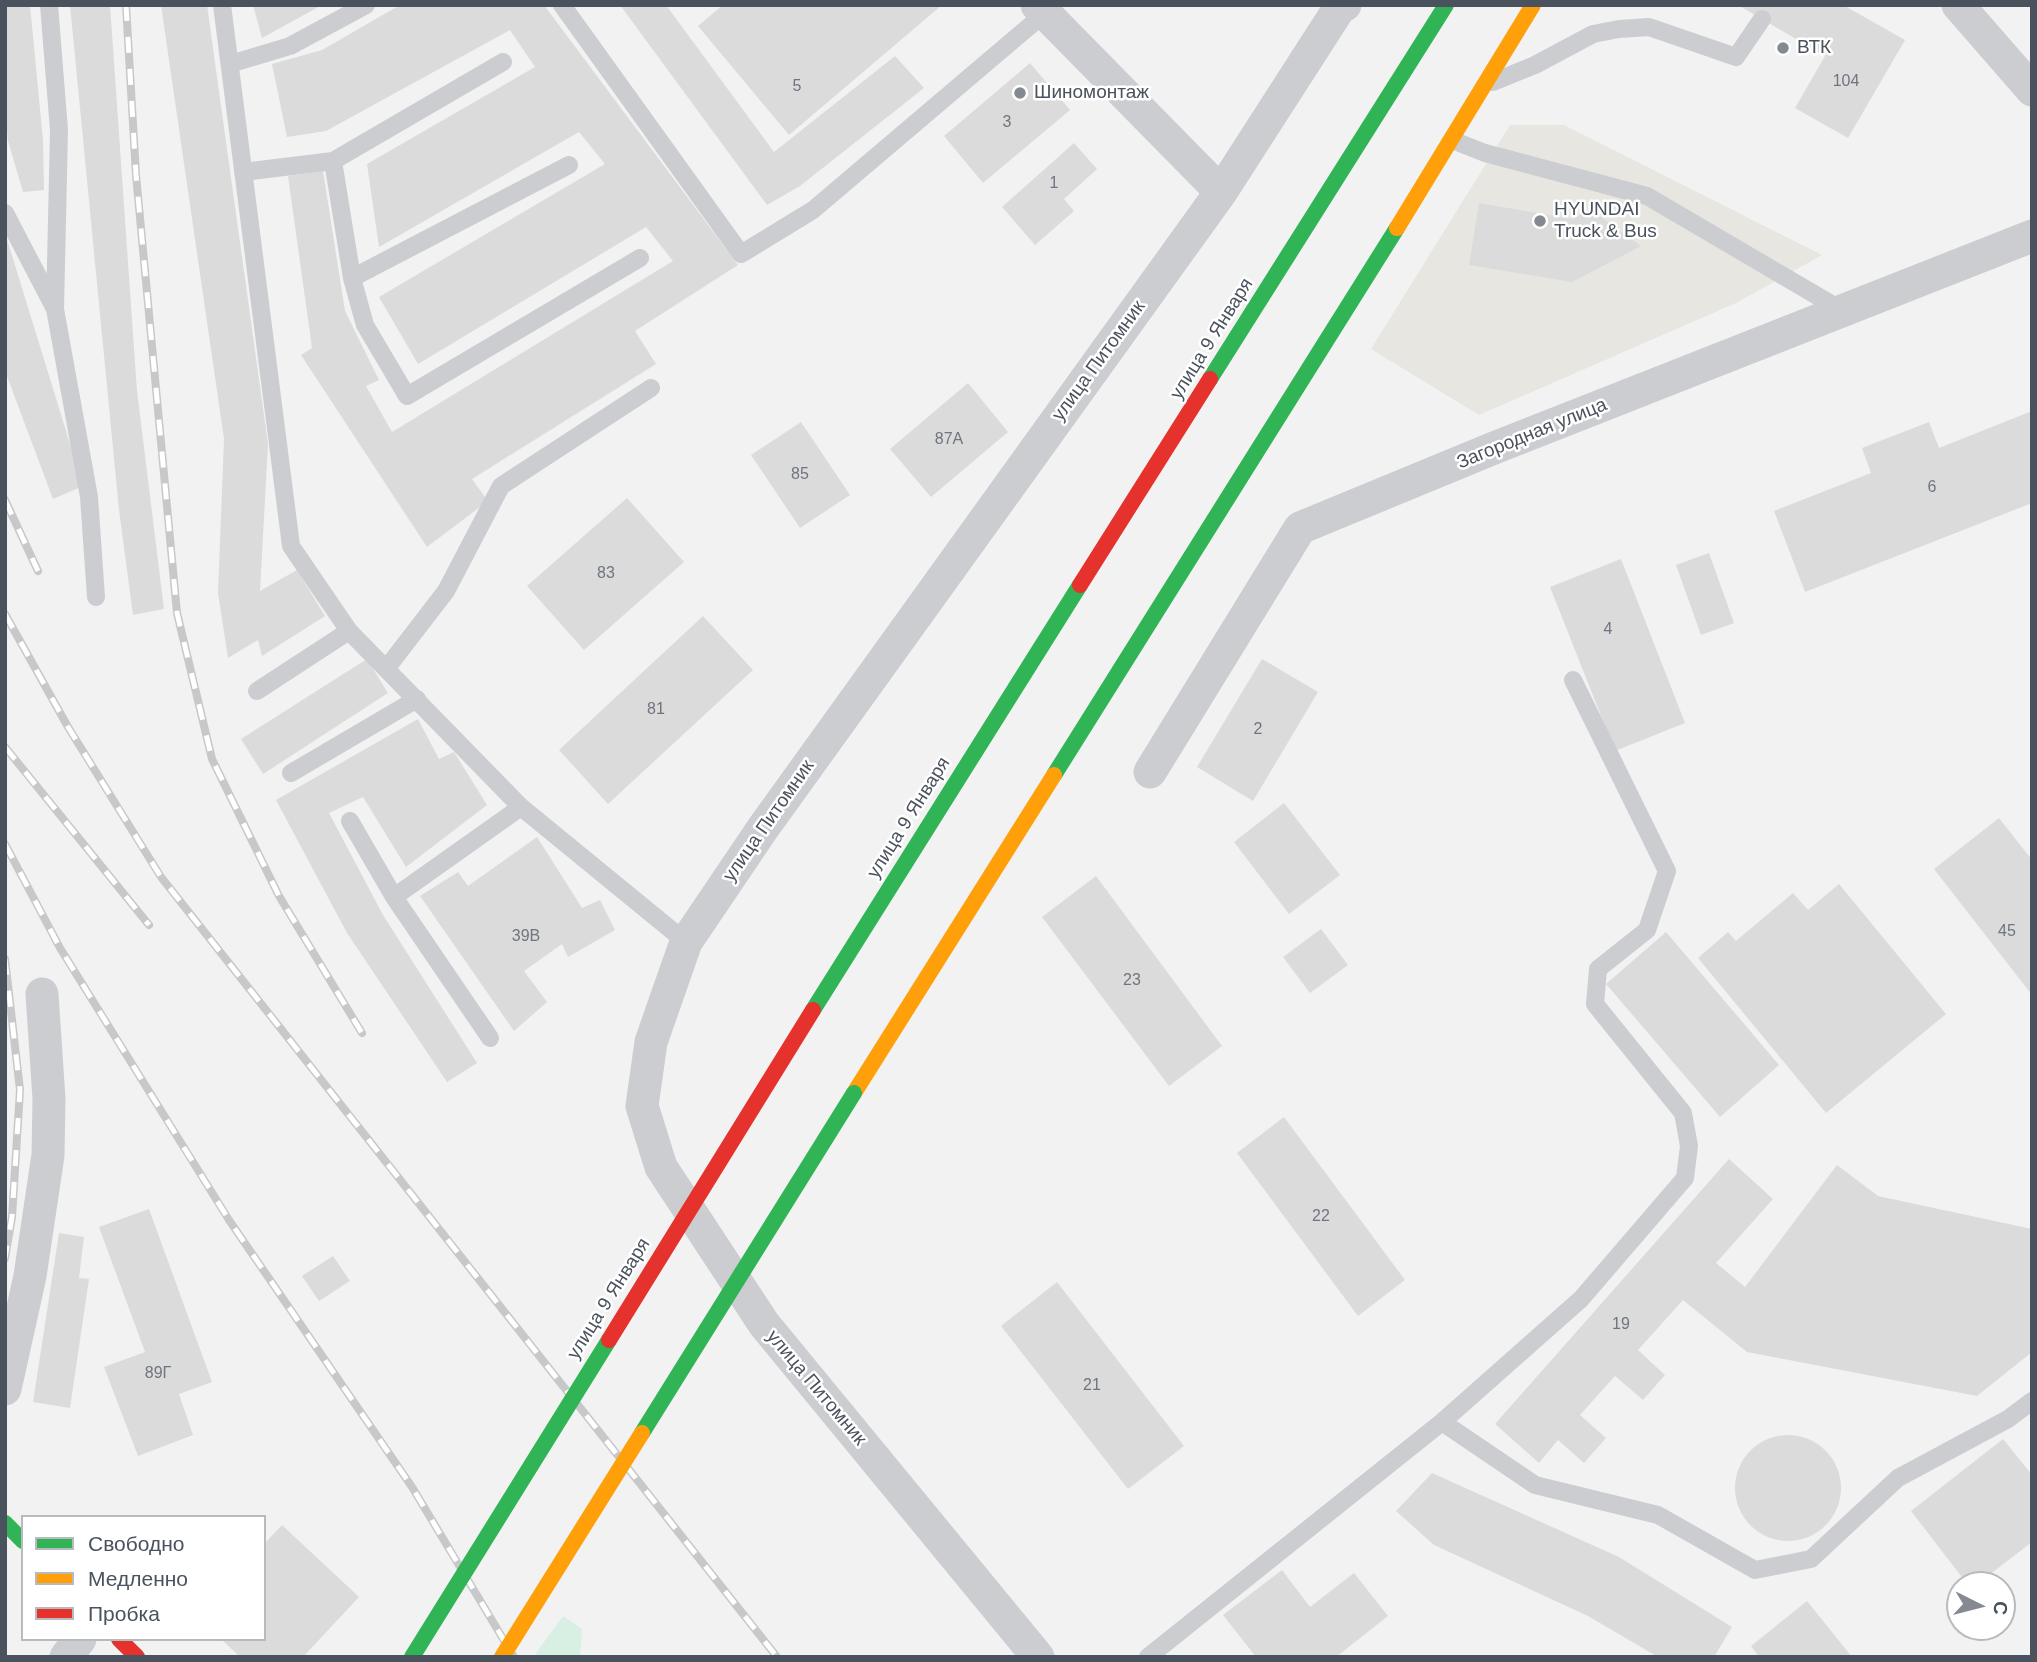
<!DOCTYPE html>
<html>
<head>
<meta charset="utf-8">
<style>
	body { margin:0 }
	#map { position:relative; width:2037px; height:1662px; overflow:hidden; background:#f2f2f2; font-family:Arial,sans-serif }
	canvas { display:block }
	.frame { position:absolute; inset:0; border:7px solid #4a525e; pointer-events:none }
	.legend { position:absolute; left:21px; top:1515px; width:245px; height:126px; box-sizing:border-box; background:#fff; border:2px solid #b7babf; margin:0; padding:9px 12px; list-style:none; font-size:21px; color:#4a525e }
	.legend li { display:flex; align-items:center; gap:14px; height:35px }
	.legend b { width:35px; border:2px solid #b7babf }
	.north { position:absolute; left:1946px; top:1571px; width:70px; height:70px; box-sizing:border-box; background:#fff; border:2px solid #b7babf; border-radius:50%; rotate:96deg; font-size:19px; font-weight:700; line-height:28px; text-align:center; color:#4a525e }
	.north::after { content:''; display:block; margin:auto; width:24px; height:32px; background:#858a92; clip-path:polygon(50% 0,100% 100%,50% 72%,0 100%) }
</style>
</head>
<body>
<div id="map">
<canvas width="2037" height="1662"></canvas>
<div class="frame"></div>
<ul class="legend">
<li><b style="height:9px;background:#30b455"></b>Свободно</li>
<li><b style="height:9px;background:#ff9f0a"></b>Медленно</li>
<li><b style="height:9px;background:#e5322d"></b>Пробка</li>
</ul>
<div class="north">С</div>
</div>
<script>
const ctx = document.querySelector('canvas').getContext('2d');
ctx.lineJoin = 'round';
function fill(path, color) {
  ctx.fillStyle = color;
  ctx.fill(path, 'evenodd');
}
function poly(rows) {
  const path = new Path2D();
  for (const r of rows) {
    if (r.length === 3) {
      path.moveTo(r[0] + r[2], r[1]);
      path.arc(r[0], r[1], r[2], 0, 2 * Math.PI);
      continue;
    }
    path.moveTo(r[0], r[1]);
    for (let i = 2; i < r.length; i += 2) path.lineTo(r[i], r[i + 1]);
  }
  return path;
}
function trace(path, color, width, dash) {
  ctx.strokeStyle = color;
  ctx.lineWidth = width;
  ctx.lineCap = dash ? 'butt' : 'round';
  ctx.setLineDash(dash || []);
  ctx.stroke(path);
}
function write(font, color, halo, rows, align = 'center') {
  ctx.font = font + ' Arial,sans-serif';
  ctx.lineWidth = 5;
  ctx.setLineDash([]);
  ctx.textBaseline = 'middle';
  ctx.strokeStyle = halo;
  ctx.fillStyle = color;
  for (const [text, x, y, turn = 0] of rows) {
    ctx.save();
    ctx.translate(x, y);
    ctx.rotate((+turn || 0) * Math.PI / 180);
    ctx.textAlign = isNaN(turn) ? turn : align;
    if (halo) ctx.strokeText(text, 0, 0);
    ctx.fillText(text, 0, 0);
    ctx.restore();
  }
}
const commercial = poly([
	[1510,125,1564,125,1822,255,1736,303,1479,415,1371,349]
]);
const green = poly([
	[563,1616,582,1629,580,1657,537,1657,536,1653]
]);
const building = poly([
	[5,5,30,5,43,140,44,190,23,192,8,141,5,114],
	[70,5,110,5,137,391,164,609,133,615,119,510],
	[161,5,207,5,268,444,260,591,297,570,325,616,262,656,258,640,228,658,218,593,224,439],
	[253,5,322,5,262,38],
	[400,5,544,5,738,265,635,331,656,364,472,479,488,501,427,547,301,355,312,348,288,176,323,171,345,311,379,380,366,386,392,432,673,261,646,227,418,364,379,297,605,164,579,132,379,247,367,164,535,67,510,30,326,131,287,137,272,64,322,50],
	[620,5,666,5,774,152,895,56,924,88,800,186,767,205],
	[723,5,942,5,789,135,698,26],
	[1738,5,1843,5,1905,40,1848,138,1795,108,1825,56],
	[1030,63,1070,110,983,183,944,136],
	[1074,143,1097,169,1064,199,1074,211,1035,245,1002,207],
	[1479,203,1572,219,1590,209,1641,246,1572,282,1469,265],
	[6,236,83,486,53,499,5,371],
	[968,383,1008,432,931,497,890,449],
	[2032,411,2032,503,1805,592,1774,511,1871,473,1862,448,1929,422,1939,448],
	[801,422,850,495,800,528,751,455],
	[627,498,684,562,584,650,527,586],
	[1709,553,1734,623,1701,635,1676,565],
	[1621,559,1685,723,1615,751,1550,587],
	[703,616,753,670,608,804,559,750],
	[367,659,388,693,263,774,241,739],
	[1262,659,1318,692,1253,801,1197,767],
	[418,719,439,759,454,752,487,805,406,867,363,797,329,813,383,915,477,1063,447,1082,347,933,276,800],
	[1284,803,1340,875,1289,914,1234,842],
	[1999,818,2032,860,2032,995,1934,869],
	[537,837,582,908,600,900,615,930,568,957,562,944,524,971,547,1002,514,1031,420,896,458,872,468,886],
	[1096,876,1222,1046,1169,1086,1042,917],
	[1839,884,1946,1014,1826,1113,1698,958,1728,932,1736,941,1793,893,1808,910],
	[1321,929,1348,965,1310,993,1283,957],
	[1666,932,1779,1065,1720,1117,1606,984],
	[1284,1117,1405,1280,1358,1316,1237,1153],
	[1729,1159,1773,1199,1716,1263,1745,1287,1837,1165,1878,1196,2032,1229,2032,1352,1977,1396,1747,1352,1683,1300,1638,1350,1665,1375,1643,1400,1615,1376,1580,1415,1606,1438,1584,1463,1558,1440,1539,1463,1495,1424],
	[149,1209,212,1382,179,1394,193,1435,138,1456,104,1367,145,1352,99,1227],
	[59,1233,84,1237,79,1278,89,1279,70,1408,33,1402],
	[333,1256,350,1281,319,1301,302,1276],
	[1057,1282,1184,1446,1128,1489,1001,1326],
	[1788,1488,53],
	[2003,1439,2032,1475,2032,1542,1976,1585,1968,1585,1911,1511],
	[1432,1473,1619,1557,1732,1627,1714,1657,1658,1657,1588,1616,1434,1545,1396,1511],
	[282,1525,359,1597,303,1657,240,1657,221,1639,264,1639,264,1544],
	[1282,1570,1310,1607,1354,1573,1388,1616,1336,1657,1256,1657,1223,1615],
	[1807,1601,1852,1657,1759,1657,1751,1646]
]);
const lane = poly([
	[49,5,59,130,55,309,89,497,96,597],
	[222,5,291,546,349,631,521,807,686,942],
	[562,5,741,254,813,210,1045,13],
	[230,64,290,46,366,5],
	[1493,82,1535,65,1593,34,1619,29,1649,27,1736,57,1762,19],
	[1452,140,1485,153,1647,196,1843,311],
	[333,161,352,278,365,325,407,396,640,258],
	[243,172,333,161,503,62],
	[5,213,54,307],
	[352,278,569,165],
	[386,669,446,591,501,486,651,388],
	[257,691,349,631],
	[291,773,417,699],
	[350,821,394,897,490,1038],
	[394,897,521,807],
	[1442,1422,1535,1485,1658,1515,1755,1570,1811,1559,1898,1478,2008,1419,2032,1401],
	[1148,1657,1442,1422,1581,1299,1685,1178,1689,1146,1683,1113,1595,1004,1598,969,1647,930,1667,871,1573,680]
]);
const street = poly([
	[1037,5,1221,192],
	[1958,5,2032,90],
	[1150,772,1300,528,1494,448,2032,236],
	[5,1389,30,1276,48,1155,49,1099,42,994],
	[66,1657,80,1639],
	[1038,1657,764,1324,661,1167,642,1106,651,1042,686,942,763,828,1221,192,1340,7,1345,5]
]);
const fast = poly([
	[1210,379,1446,5],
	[1054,775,1397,228],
	[813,1010,1080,585],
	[5,1523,23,1541]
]);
const slow = poly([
	[1397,228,1533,5],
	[854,1093,1054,775]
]);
const jam = poly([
	[1080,585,1210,379],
	[119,1639,137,1657]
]);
const rail = poly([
	[126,5,136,175,177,613,212,759,279,896,362,1033],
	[5,500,38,571],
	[5,614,68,727,161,877,777,1657],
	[5,747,149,925],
	[5,844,60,948,229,1220,412,1487,514,1657],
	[5,959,20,1090,12,1217,5,1258]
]);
const fastBridge = poly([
	[642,1433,854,1093],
	[412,1657,609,1340]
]);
const slowBridge = poly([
	[502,1657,642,1433]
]);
const jamBridge = poly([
	[609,1340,813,1010]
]);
const markers = [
	[1783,48,7,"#858a92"],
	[1020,93,7,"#858a92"],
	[1540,221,7,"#858a92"]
];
const numberNames = [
	["104",1846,82],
	["5",797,87],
	["3",1007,123],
	["1",1054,184],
	["87А",949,440],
	["85",800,475],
	["6",1932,488],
	["83",606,574],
	["4",1608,630],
	["81",656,710],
	["2",1258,730],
	["45",2007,932],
	["39В",526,937],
	["23",1132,981],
	["22",1321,1217],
	["19",1621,1325],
	["89Г",158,1374],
	["21",1092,1386]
];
const poiNames = [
	["ВТК",1797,48],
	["Шиномонтаж",1034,93],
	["HYUNDAI",1554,210],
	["Truck & Bus",1554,232]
];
const streetNames = [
	["улица 9 Января",1212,339,-58],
	["улица Питомник",1099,361,-54],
	["Загородная улица",1532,434,-22],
	["улица 9 Января",909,818,-58],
	["улица Питомник",769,821,-55],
	["улица 9 Января",609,1299,-58],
	["улица Питомник",816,1388,50]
];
fill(commercial, '#e7e6e0');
fill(green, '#d8f0e4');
fill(building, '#dbdbdc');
trace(lane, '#cccdd0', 18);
trace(street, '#cccdd0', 33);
trace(fast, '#30b455', 16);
trace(slow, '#ff9f0a', 16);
trace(jam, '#e5322d', 16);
trace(rail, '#c7c8ca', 8);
trace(rail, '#fff', 5, [16]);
trace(fastBridge, '#30b455', 16);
trace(slowBridge, '#ff9f0a', 16);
trace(jamBridge, '#e5322d', 16);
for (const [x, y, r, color] of markers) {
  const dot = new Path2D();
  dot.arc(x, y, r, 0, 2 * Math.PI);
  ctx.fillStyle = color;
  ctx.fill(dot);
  trace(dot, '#fff', 2.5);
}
write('16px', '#6f757e', null, numberNames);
write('19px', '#4a525e', '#fff', poiNames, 'left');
write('19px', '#4a525e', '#fff', streetNames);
</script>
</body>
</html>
